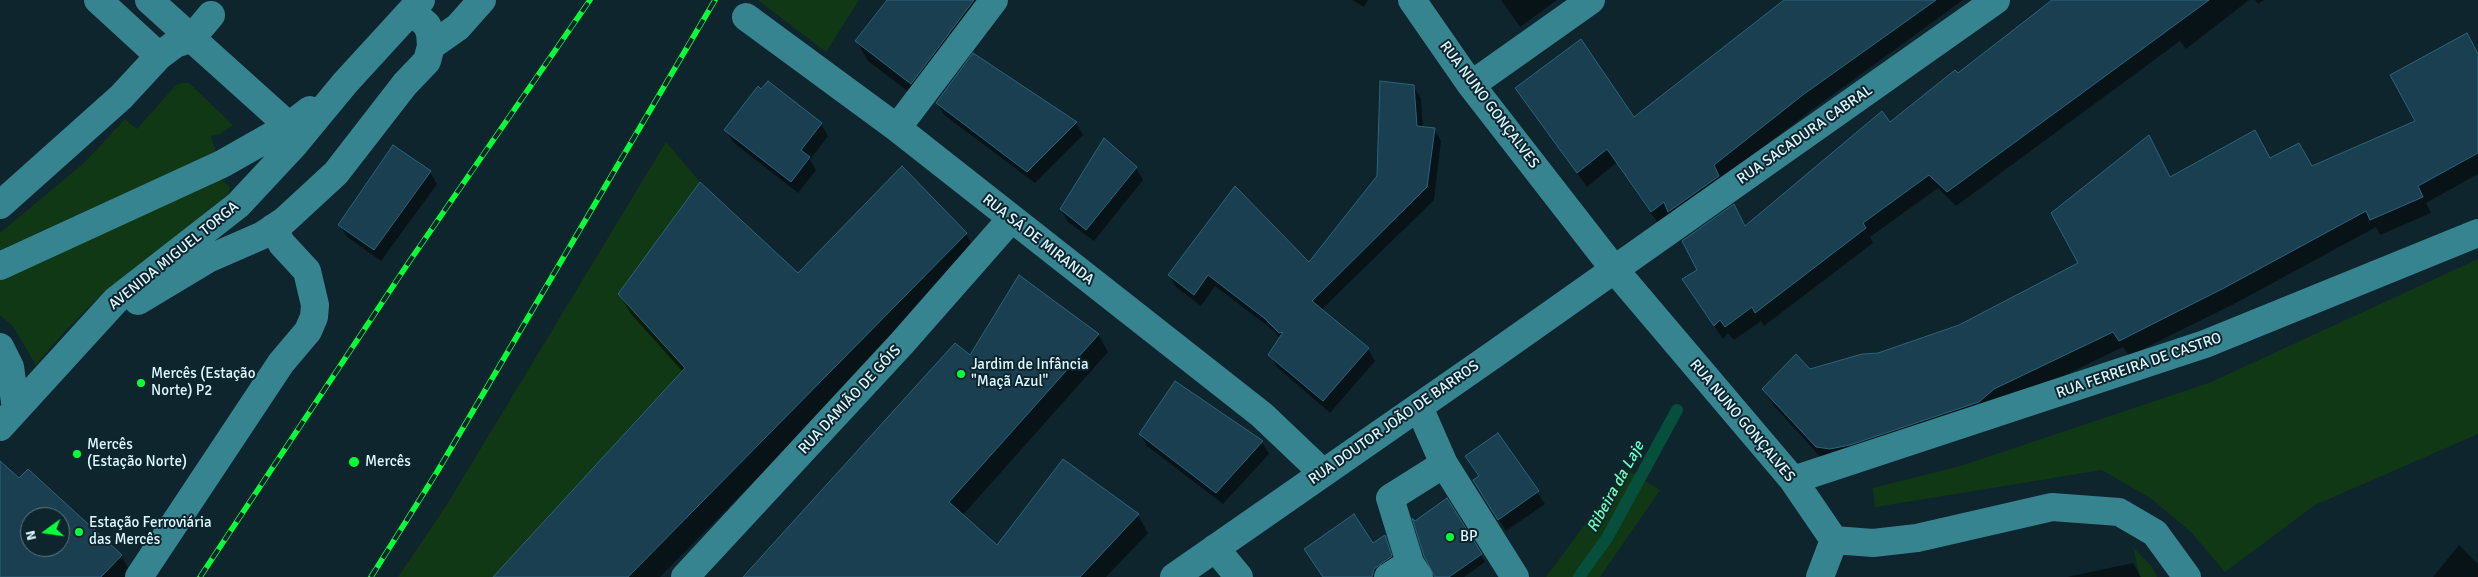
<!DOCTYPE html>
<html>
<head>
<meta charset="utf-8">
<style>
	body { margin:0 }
	#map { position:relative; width:2478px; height:577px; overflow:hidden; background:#0f252d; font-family:Signika,sans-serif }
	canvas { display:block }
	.north { position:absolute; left:20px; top:507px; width:50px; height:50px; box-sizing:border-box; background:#0f252d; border:1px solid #617981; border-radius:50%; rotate:256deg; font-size:14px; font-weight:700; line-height:20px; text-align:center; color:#dbf7ff }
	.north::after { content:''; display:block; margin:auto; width:18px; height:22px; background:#07ff39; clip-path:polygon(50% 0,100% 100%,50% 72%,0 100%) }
</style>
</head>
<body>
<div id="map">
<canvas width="2478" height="577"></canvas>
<div class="north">N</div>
</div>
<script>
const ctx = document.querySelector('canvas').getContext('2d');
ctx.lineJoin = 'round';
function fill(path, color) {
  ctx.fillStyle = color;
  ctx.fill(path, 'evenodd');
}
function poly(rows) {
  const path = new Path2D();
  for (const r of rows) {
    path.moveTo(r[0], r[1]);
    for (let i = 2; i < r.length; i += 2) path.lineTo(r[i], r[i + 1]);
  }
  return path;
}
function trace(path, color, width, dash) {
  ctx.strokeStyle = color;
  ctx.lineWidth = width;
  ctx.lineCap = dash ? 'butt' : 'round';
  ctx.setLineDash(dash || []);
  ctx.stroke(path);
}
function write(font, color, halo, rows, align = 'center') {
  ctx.font = font + ' Signika,sans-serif';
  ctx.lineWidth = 4;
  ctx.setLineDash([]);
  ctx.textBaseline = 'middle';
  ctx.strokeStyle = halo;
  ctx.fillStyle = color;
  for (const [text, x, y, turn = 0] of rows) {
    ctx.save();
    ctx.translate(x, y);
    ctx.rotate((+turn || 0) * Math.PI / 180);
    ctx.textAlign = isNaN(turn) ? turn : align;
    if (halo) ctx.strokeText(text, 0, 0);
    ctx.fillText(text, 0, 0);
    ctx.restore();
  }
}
const green = poly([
	[758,0,859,0,826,52],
	[182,83,189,83,233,125,220,134,211,136,216,152,0,250,0,233,84,163,125,119,137,129,176,85],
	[666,142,700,182,618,294,685,368,493,577,398,577,446,506],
	[219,178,230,187,229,195,105,291,64,332,36,365,13,326,0,315,0,278],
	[2478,259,2478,434,2315,505,2225,572,2192,533,2152,499,2102,470,1875,507,1873,488,1964,465,2209,383],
	[1626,469,1660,490,1600,577,1546,577],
	[2133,547,2152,567,2157,577,2140,577]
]);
const shadow = poly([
	[887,0,1006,0,922,102,868,61,857,42],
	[1352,0,1368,0,1364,7],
	[1501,0,1557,0,1520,27],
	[1786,0,1963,0,1813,109,1660,226,1616,163,1587,187,1517,89,1633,118],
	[2055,0,2249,0,2186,49,2180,41,1956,206,1938,188,1870,237,1873,243,1764,326,1761,321,1734,340,1728,333,1723,339,1692,293,1698,270,1745,227,1957,75],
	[2255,0,2264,0,2258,4],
	[2478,55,2478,174,2426,203,2431,213,2380,235,2376,227,2234,304,2129,356,2123,347,2003,405,1826,463,1773,405,1763,389,1809,371,1878,354,1959,327,2079,263,2171,178,2270,159,2312,167,2416,121],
	[1414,87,1421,99,1423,128,1434,129,1441,141,1434,200,1321,310,1368,349,1375,361,1330,413,1277,367,1270,355,1280,338,1273,330,1215,286,1201,306,1176,287,1169,275,1309,264,1378,176],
	[937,103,1076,123,1083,135,1035,183,944,115],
	[821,124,828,136,810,160,816,170,798,193,733,142,726,130],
	[902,168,966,234,978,255,660,577,494,577,683,372,631,314,619,294,798,275],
	[1136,168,1143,180,1094,241,1068,222,1061,210],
	[430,172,437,184,381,261,347,237,340,225],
	[1098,334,1108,352,962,516,998,547,1138,515,1148,533,1106,577,744,577,970,357],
	[1175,383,1262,442,1269,454,1223,504,1147,446,1140,434],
	[1498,434,1545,504,1506,531,1481,493,1480,477],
	[9,471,121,555,131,574,128,577,0,577,0,481],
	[30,517,60,517,60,547,30,547],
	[1447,500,1485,562,1464,577,1436,577],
	[1385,536,1395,564,1378,577,1323,577],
	[2459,545,2478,564,2478,577,2433,577],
	[2133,563,2141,577,2067,577]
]);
const stream = poly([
	[1579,577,1607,538,1677,410]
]);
const building = poly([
	[887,0,974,0,911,84,855,41,887,0],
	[1784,0,1936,0,1804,94,1714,165,1719,176,1668,212,1664,202,1651,212,1607,149,1577,173,1515,88,1581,39,1634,117,1784,0],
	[2052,0,2209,0,1947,192,1929,175,1863,223,1866,228,1755,313,1752,307,1725,327,1720,320,1714,326,1682,279,1697,270,1682,241,1734,204,1745,226,1882,111,1890,122,1955,70,1958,73,2052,0],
	[2467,33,2478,54,2478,153,2418,186,2423,197,2370,220,2366,211,2224,288,2119,341,2113,332,1994,389,1979,402,1850,445,1830,449,1816,447,1762,389,1796,354,1810,369,1862,354,1878,353,1959,325,2078,263,2051,213,2149,135,2170,177,2255,130,2270,158,2299,143,2312,166,2415,121,2390,75,2467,33],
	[973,53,1077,122,1027,172,936,103,973,53],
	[768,81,822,123,801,150,810,157,791,182,724,130,758,86,761,89,768,81],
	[1380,81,1414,85,1417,126,1435,128,1427,187,1312,301,1369,348,1323,401,1268,355,1283,332,1279,333,1264,318,1208,275,1194,295,1168,275,1235,186,1309,262,1377,176,1380,81],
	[1104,138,1137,167,1086,230,1060,209,1104,138],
	[393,145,431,171,374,250,338,225,393,145],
	[902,166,967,233,628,577,493,577,685,368,618,294,700,182,798,273,902,166],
	[1019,275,1099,334,949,502,997,545,1063,459,1139,514,1080,577,743,577,955,343,970,355,1019,275],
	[1175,381,1263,441,1216,493,1139,434,1175,381],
	[1498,433,1539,491,1498,520,1473,480,1479,476,1465,456,1498,433],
	[0,461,19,478,28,469,122,555,101,577,0,577,0,461],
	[30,517,60,517,60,547,30,547,30,517],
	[1447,498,1482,554,1449,577,1435,577,1424,556,1412,518,1415,521,1447,498],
	[1354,514,1373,543,1385,535,1392,556,1374,569,1372,577,1323,577,1304,549,1354,514]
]);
const minor = poly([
	[98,0,159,56],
	[149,0,289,126],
	[1412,0,1471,85,1614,269,1793,480,1834,540,1873,543,1917,538,2052,507,2119,512,2155,533,2187,577],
	[746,17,897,128,1262,415,1323,473],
	[431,46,458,27,482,0],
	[1471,85,1591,0],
	[897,128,994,0],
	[0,205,121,97,159,56,175,44,191,39,211,15],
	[0,266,222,164,289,126,310,110],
	[138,301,208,259,263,235,284,221,336,173,405,84,427,61,431,46,430,33,427,25,411,11],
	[0,347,10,367,16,409],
	[1419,407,1444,464,1390,498,1410,563,1419,577],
	[0,427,116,300,238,205,293,146,345,83,421,0],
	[1444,464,1515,577],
	[1793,480,2205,344,2478,233],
	[1215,548,1239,577],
	[139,577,281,363,308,331,314,317,315,305,307,271,282,244,273,228],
	[685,577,902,343,1011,219],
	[1174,577,1496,353,1996,0],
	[1388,577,1410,563],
	[1820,577,1834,540]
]);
const rail = poly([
	[200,577,409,262,590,0],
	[371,577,437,472,715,0]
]);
const markers = [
	[961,374,5,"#07ff39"],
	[141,383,5,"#07ff39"],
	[77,454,5,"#07ff39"],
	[354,462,6,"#07ff39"],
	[79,532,5,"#07ff39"],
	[1450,537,5,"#07ff39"]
];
const streetNames = [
	["RUA NUNO GONÇALVES",1489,105,53],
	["RUA SACADURA CABRAL",1805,135,-35],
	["RUA SÁ DE MIRANDA",1038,240,38],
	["AVENIDA MIGUEL TORGA",174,256,-39],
	["RUA FERREIRA DE CASTRO",2139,366,-19],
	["RUA DAMIÃO DE GÓIS",850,400,-47],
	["RUA NUNO GONÇALVES",1742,421,50],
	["RUA DOUTOR JOÃO DE BARROS",1394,423,-35]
];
const poiNames = [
	["Jardim de Infância",971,365],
	["\"Maçã Azul\"",971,382],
	["Mercês (Estação",151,374],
	["Norte) P2",151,391],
	["Mercês",87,445],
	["(Estação Norte)",87,462],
	["Mercês",365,462],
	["Estação Ferroviária",89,523],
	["das Mercês",89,540],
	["BP",1460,537]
];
const waterNames = [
	["Ribeira da Laje",1616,487,-61]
];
fill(green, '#113814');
fill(shadow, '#0007');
trace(stream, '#064f3c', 12);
fill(building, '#193f50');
trace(building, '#29657e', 1);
trace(minor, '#368490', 28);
trace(rail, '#07ff39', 5.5);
trace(rail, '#0f252d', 4, [11]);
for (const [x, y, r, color] of markers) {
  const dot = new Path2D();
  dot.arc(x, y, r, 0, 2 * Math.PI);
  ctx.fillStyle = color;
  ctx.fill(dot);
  trace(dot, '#0f252d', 2);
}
write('15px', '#dbf7ff', '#0f252d', streetNames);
write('15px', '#dbf7ff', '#0f252d', poiNames, 'left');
write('italic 16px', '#69ffbe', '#0f252d', waterNames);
</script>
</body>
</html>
